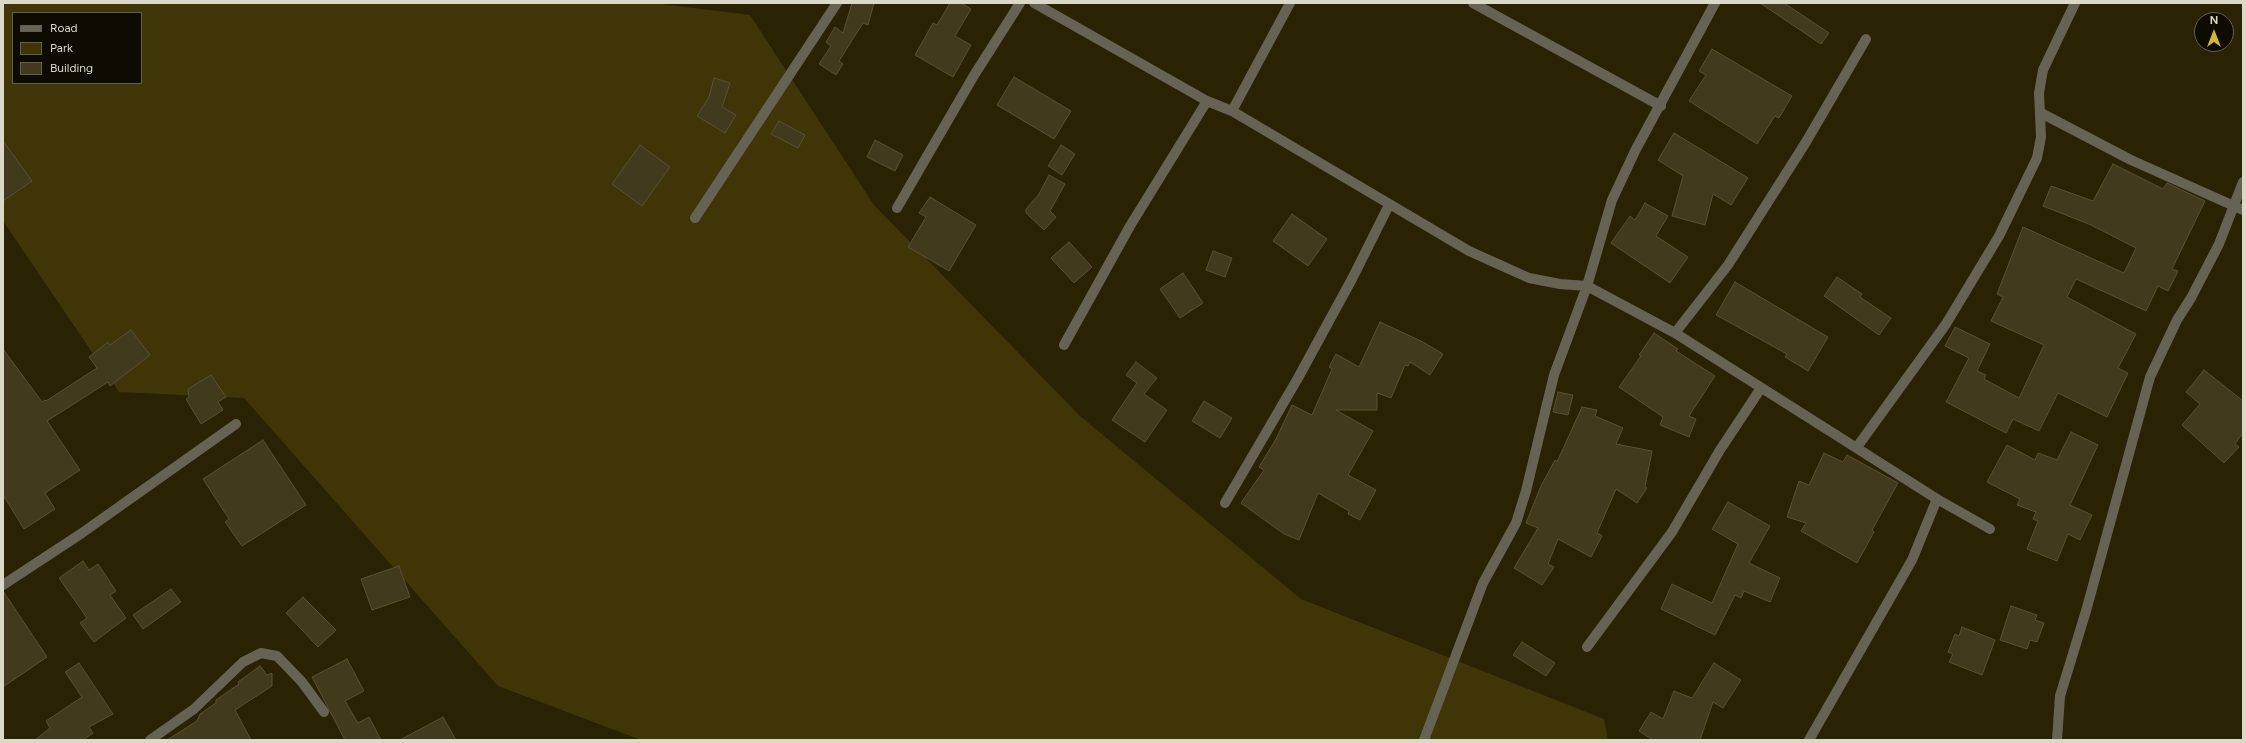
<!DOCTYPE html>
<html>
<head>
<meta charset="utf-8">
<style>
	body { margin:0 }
	#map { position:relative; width:2246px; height:743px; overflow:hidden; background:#292203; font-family:Figtree,sans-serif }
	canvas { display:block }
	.frame { position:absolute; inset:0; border:4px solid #dcd8c7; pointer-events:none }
	.legend { position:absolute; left:12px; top:12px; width:130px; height:72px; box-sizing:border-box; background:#0e0b02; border:1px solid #605d51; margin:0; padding:5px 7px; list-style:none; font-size:12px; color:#dcd8c7 }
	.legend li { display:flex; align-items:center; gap:8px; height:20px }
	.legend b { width:20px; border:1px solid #605d51 }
	.north { position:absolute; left:2194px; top:12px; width:40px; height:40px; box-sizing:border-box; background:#0e0b02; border:1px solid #605d51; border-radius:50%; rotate:0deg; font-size:11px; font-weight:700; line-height:16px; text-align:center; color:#dcd8c7 }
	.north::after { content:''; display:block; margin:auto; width:14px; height:18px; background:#d3b635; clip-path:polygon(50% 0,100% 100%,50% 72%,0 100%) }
</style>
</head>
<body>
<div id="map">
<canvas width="2246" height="743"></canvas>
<div class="frame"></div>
<ul class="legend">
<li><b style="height:5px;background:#666355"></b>Road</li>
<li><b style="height:11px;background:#3f3506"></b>Park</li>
<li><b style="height:11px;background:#413a1c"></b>Building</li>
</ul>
<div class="north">N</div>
</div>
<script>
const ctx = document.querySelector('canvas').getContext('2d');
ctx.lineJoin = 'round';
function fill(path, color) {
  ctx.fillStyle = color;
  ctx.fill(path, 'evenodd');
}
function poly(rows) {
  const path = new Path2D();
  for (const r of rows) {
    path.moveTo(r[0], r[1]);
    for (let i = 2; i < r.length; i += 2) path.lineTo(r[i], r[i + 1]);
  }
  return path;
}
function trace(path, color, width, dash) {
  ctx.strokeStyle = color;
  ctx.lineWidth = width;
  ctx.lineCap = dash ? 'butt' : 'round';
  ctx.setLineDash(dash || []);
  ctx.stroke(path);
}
const green = poly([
	[3,3,654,3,750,15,874,205,1080,416,1301,599,1604,719,1608,740,641,740,498,686,244,398,119,392,3,221],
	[13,13,141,13,141,83,13,83]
]);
const building = poly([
	[852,3,874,3,868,25,863,23,839,61,843,64,836,75,819,64,831,46,826,42,835,27,843,33,852,3],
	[950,3,961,3,971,9,955,36,971,45,953,77,915,55,933,23,937,25,950,3],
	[1760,3,1784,3,1829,33,1821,44,1760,3],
	[1712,49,1792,96,1779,118,1775,116,1757,144,1689,101,1706,75,1699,71,1712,49],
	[1014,77,1071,111,1054,139,997,105,1014,77],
	[714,78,730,83,722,107,736,115,725,133,697,116,709,97,714,78],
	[779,121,805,135,798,148,771,134,779,121],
	[1674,133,1748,178,1731,205,1713,194,1705,225,1672,216,1683,176,1658,160,1674,133],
	[875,140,903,155,895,171,867,157,875,140],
	[3,141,32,181,3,201,3,141],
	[640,145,670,167,642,206,612,184,640,145],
	[1061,145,1075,154,1062,175,1048,166,1061,145],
	[2113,164,2163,189,2167,183,2205,201,2172,269,2178,271,2168,291,2158,286,2146,311,2076,279,2067,297,2136,334,2118,368,2128,373,2107,417,2058,393,2039,431,2013,419,2006,433,1946,402,1969,358,1945,346,1955,327,1990,344,1977,371,1986,375,1984,379,2019,398,2044,345,1991,321,2003,297,1997,294,2023,227,2124,273,2136,248,2091,225,2043,206,2051,186,2093,201,2113,164],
	[1049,175,1065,184,1050,211,1056,217,1044,230,1026,213,1026,209,1039,194,1049,175],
	[930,197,976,225,949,271,908,247,926,217,919,213,930,197],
	[1645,203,1668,216,1656,236,1688,257,1670,283,1611,243,1630,216,1635,220,1645,203],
	[1292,214,1327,239,1308,266,1273,241,1292,214],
	[1069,242,1092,267,1074,283,1051,258,1069,242],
	[1213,251,1232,258,1225,277,1206,270,1213,251],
	[1183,273,1203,303,1180,318,1160,289,1183,273],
	[1837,277,1862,294,1860,297,1891,318,1879,335,1824,296,1837,277],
	[1735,282,1828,337,1808,371,1785,357,1787,354,1716,315,1735,282],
	[1380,322,1423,342,1443,354,1430,375,1410,362,1408,366,1405,365,1391,398,1377,393,1377,410,1336,410,1373,431,1348,475,1376,490,1360,520,1348,514,1349,511,1318,493,1299,540,1284,534,1241,503,1264,470,1259,467,1276,439,1292,405,1312,415,1332,369,1329,367,1336,354,1359,367,1380,322],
	[131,330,150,355,110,386,108,382,47,421,80,470,45,493,55,509,24,529,3,495,3,349,42,402,45,400,46,401,97,368,89,357,108,342,110,345,131,330],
	[1654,333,1678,349,1676,351,1715,376,1689,416,1696,419,1689,437,1660,425,1663,417,1619,387,1641,356,1639,355,1654,333],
	[1136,362,1157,378,1144,394,1167,410,1145,442,1112,420,1137,383,1126,375,1136,362],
	[2204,370,2243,401,2243,433,2235,444,2239,447,2224,463,2182,425,2200,404,2186,392,2204,370],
	[211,375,226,397,218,402,223,410,201,424,186,399,189,397,188,389,211,375],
	[1558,392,1573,395,1568,415,1553,412,1558,392],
	[1204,401,1232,418,1220,438,1192,421,1204,401],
	[1582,407,1597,410,1595,416,1623,428,1616,444,1652,451,1645,487,1647,488,1637,503,1616,489,1597,533,1602,536,1591,557,1558,539,1548,564,1554,567,1542,585,1514,568,1538,528,1526,523,1541,486,1555,460,1557,462,1582,407],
	[2071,432,2098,445,2070,505,2092,515,2080,540,2068,534,2057,561,2027,549,2038,521,2033,519,2036,512,2017,505,2020,499,1987,482,2007,445,2035,460,2038,453,2057,460,2071,432],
	[263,440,306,505,242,546,225,522,229,519,203,479,263,440],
	[1824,453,1843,462,1847,455,1898,483,1872,530,1874,532,1857,563,1801,531,1806,523,1787,517,1799,481,1809,485,1824,453],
	[1728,502,1770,526,1749,563,1780,578,1770,602,1744,591,1741,598,1735,595,1715,635,1661,609,1672,584,1712,603,1738,544,1712,529,1728,502],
	[83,561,89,570,98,564,116,591,110,595,126,618,94,642,80,623,87,618,59,578,83,561],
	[399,566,410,597,372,610,361,579,399,566],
	[171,589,181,602,143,629,133,615,171,589],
	[3,591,47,657,3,687,3,591],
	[303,597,336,630,318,647,286,613,303,597],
	[2011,606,2037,615,2035,620,2044,623,2037,642,2030,640,2027,649,2000,640,2011,606],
	[1962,627,1995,640,1982,675,1949,662,1953,654,1948,652,1955,634,1959,636,1962,627],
	[1522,642,1555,663,1546,676,1513,655,1522,642],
	[347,659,364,691,345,701,358,723,369,717,381,740,345,740,312,677,347,659],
	[79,663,113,714,89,727,93,733,83,740,35,740,50,728,46,721,82,697,65,672,79,663],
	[1714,663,1741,680,1723,708,1713,702,1700,740,1653,740,1639,731,1651,712,1663,719,1674,691,1692,698,1714,663],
	[260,666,267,675,272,673,272,686,235,710,251,740,167,740,197,721,200,714,216,703,216,700,239,684,238,682,260,666],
	[443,717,456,740,400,740,428,725,443,717]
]);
const minor = poly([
	[1034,3,1207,101,1232,111,1469,251,1529,278,1560,284,1587,286,1675,333,1937,499,1990,529],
	[1473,3,1661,106],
	[1232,111,1290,3],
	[2041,113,2131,160,2243,210],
	[897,208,973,77,1020,3],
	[695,218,837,3],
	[1675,333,1728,265,1806,142,1866,39],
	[1064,345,1130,226,1207,101],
	[1857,447,1946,324,1999,236,2037,158,2041,137,2039,93,2043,70,2075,3],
	[1225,503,1298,378,1353,277,1389,205],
	[3,585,82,533,236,424],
	[1587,647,1672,532,1720,450,1761,388],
	[150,740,194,709,243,662,261,653,277,656,302,682,324,712],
	[1424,740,1483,583,1516,523,1526,491,1554,375,1587,286,1612,200,1636,149,1715,3],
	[1809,740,1912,560,1937,499],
	[2057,740,2060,696,2086,611,2150,377,2177,320,2191,298,2219,244,2243,182]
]);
fill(green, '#3f3506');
fill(building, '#413a1c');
trace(building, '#585132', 1);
trace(minor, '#666355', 10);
</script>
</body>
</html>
